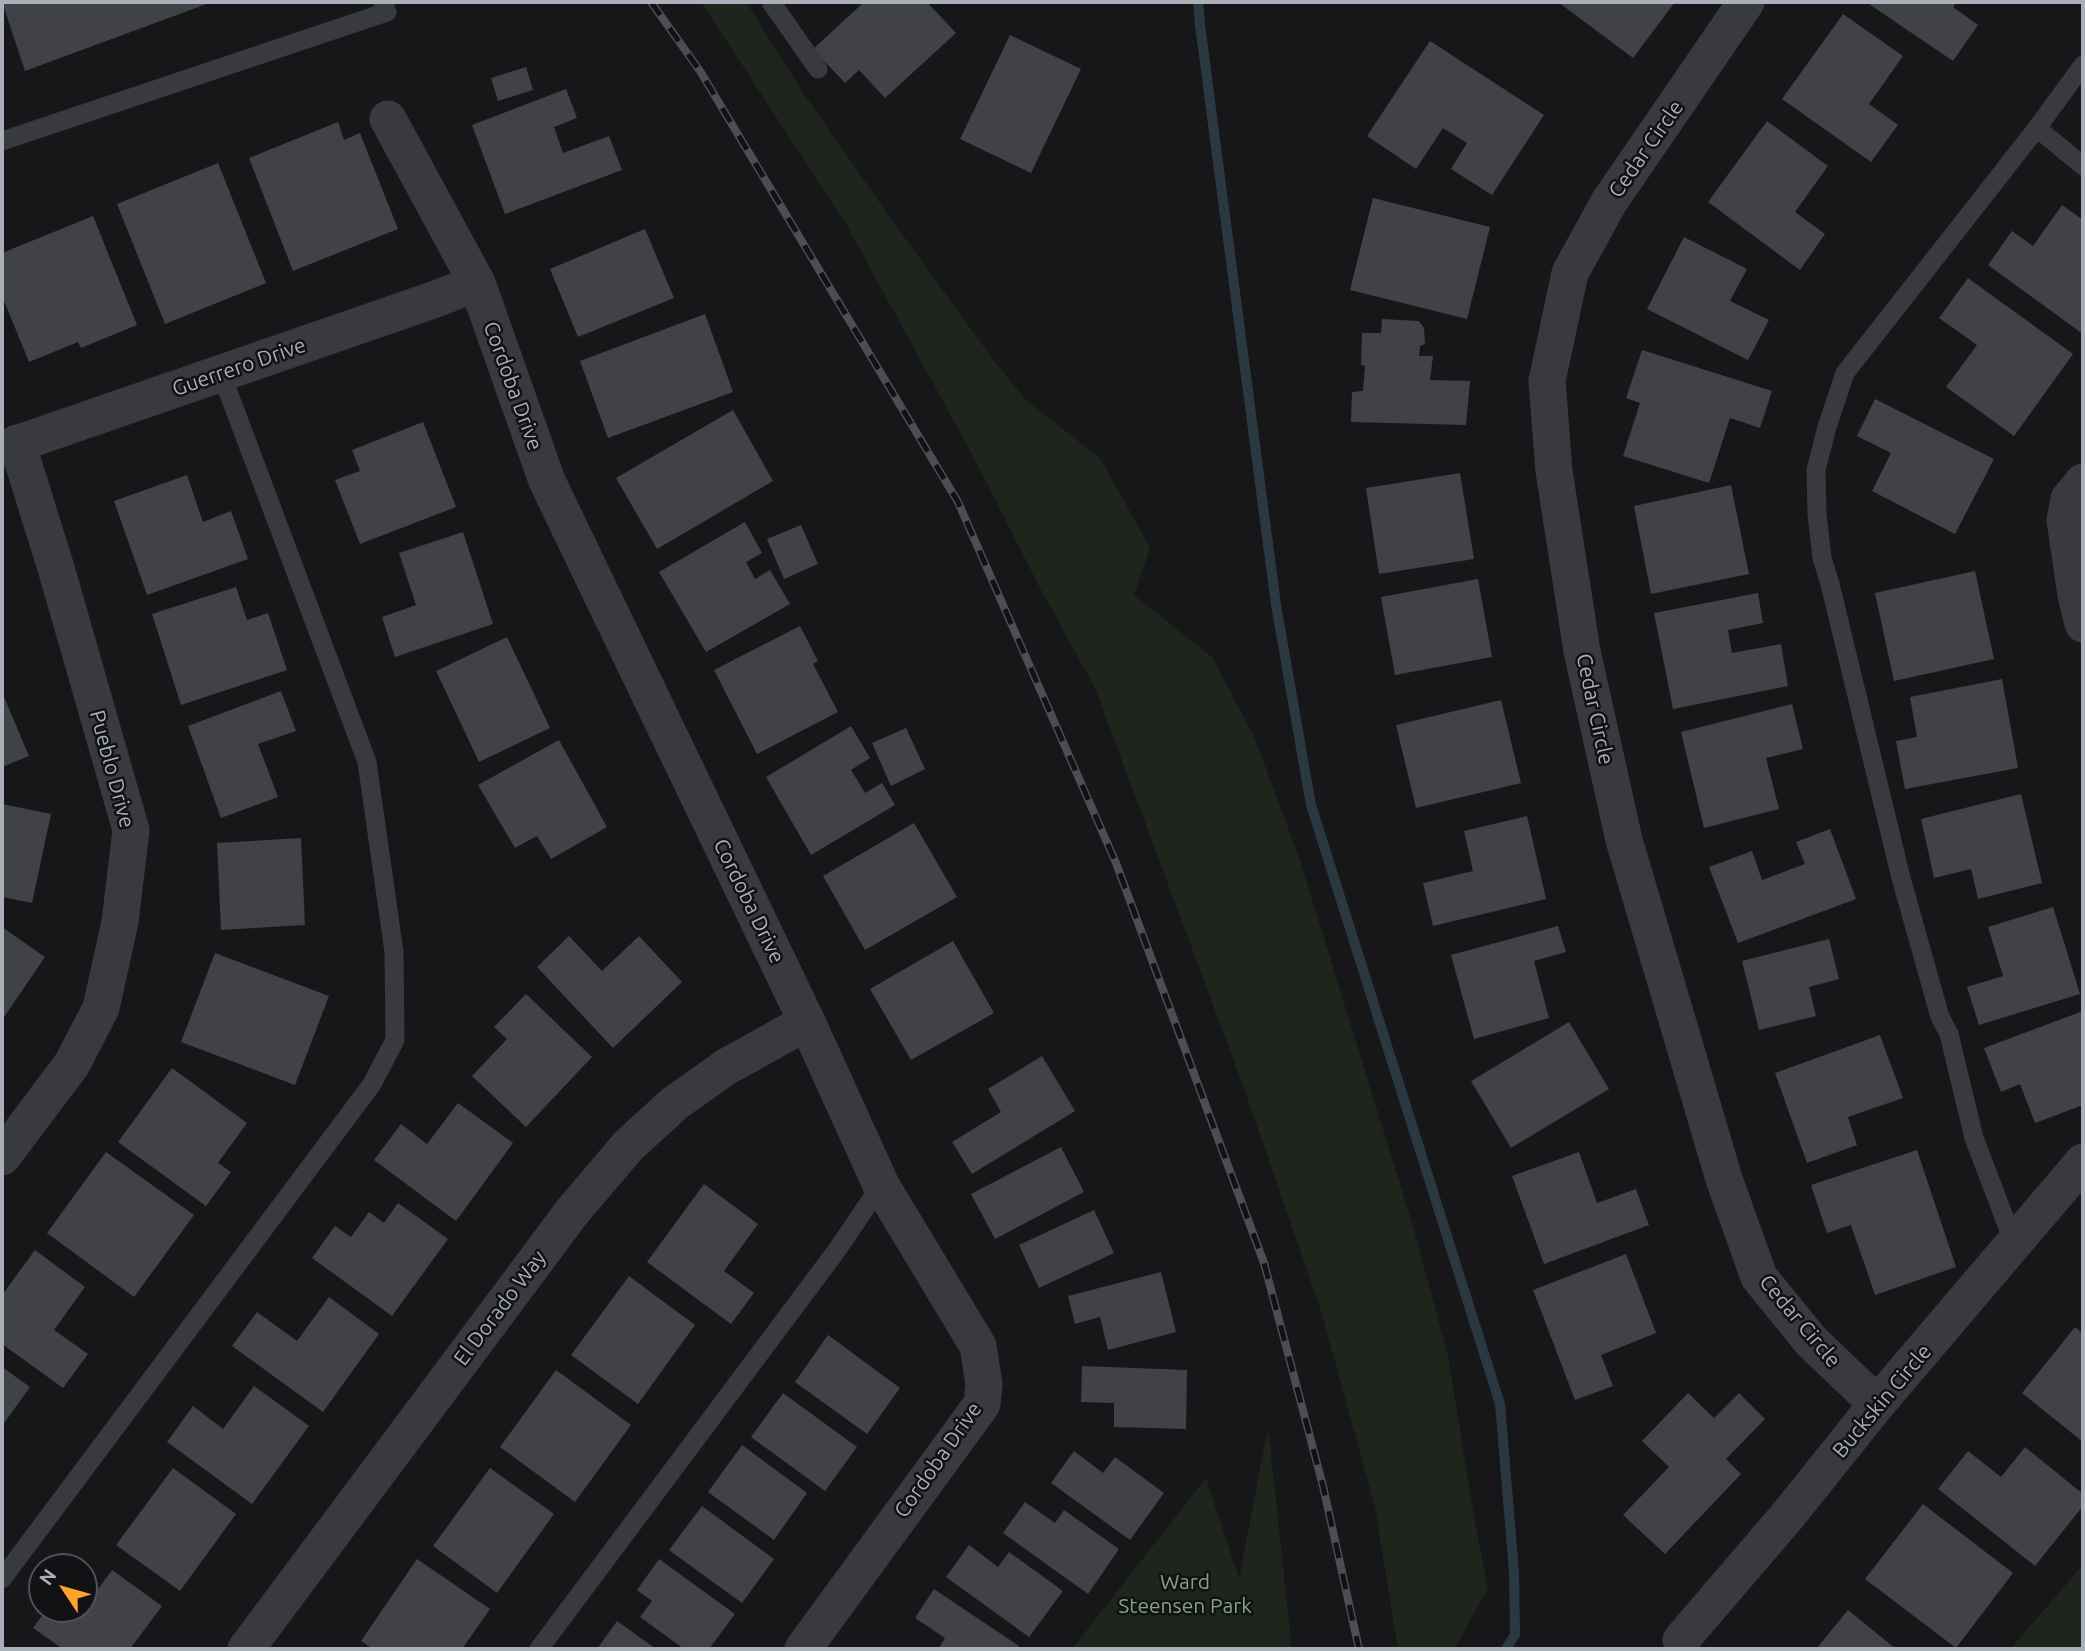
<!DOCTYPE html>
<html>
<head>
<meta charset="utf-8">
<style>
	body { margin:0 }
	#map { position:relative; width:2085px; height:1651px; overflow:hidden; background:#17171a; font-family:Ubuntu,sans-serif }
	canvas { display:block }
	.frame { position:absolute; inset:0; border:4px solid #a9b0ba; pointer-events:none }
	.north { position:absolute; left:28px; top:1553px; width:70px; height:70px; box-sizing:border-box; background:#121215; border:2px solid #4e5157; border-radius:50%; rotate:306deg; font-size:19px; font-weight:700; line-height:28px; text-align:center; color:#a9b0ba }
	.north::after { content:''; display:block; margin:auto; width:24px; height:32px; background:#fea42b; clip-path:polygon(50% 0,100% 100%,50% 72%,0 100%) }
</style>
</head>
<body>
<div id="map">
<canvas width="2085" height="1651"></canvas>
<div class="frame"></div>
<div class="north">N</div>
</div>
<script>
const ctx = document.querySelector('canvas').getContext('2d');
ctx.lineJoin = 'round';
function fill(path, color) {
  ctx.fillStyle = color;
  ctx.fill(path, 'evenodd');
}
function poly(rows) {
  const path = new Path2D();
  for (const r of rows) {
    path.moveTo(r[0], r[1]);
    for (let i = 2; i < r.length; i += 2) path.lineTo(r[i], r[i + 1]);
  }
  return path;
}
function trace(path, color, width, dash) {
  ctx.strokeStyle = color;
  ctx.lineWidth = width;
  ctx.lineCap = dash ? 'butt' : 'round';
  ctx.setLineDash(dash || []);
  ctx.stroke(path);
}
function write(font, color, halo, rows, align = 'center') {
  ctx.font = font + ' Ubuntu,sans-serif';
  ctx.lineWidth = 5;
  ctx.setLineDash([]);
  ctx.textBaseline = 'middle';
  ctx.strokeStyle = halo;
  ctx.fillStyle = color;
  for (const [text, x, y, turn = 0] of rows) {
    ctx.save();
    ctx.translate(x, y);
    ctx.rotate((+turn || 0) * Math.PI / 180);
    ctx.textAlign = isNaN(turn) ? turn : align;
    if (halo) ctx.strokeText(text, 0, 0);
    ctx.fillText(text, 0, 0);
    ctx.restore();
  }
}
const green = poly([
	[701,2,746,2,804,94,889,216,992,358,1025,399,1101,459,1150,548,1134,595,1213,658,1255,739,1300,860,1414,1230,1448,1356,1474,1517,1488,1589,1454,1649,1398,1649,1375,1507,1321,1311,1245,1091,1095,688,1041,590,973,456,846,224],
	[1268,1427,1292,1649,1072,1649,1206,1478,1239,1579],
	[2083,1565,2083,1649,2010,1649]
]);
const stream = poly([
	[1198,2,1200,25,1276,605,1311,805,1500,1404,1514,1572,1515,1635,1506,1649]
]);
const building = poly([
	[2,2,212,2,25,71],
	[864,2,927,2,956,33,885,98,859,70,845,83,813,49],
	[1558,2,1675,2,1633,58],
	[1866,2,1957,2,1953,7,1978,25,1953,61],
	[1843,14,1903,56,1869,104,1898,125,1871,162,1782,99],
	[1010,35,1081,69,1031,173,960,139],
	[1430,41,1544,115,1492,195,1451,169,1467,143,1443,128,1416,169,1367,136],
	[526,67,533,90,498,101,491,78],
	[566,89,577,118,554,127,563,153,609,136,622,170,505,214,472,125],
	[1767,121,1828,166,1795,212,1825,234,1800,270,1708,202],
	[338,122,344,140,360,133,398,229,293,271,249,158],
	[218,163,266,283,165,324,117,204],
	[1373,198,1490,227,1467,319,1350,290],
	[2062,205,2083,220,2083,334,1988,265,2012,231,2033,246],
	[93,216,137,325,81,348,78,342,29,362,2,296,2,253],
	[645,229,674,298,578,337,550,269],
	[1684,237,1747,269,1730,301,1769,320,1748,360,1647,309],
	[1968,278,2073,354,2014,436,1946,387,1977,345,1939,318],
	[705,314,733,392,608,438,580,361],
	[1382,319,1419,321,1424,328,1425,344,1420,346,1419,356,1433,356,1430,380,1470,381,1466,425,1351,422,1352,392,1363,391,1365,366,1361,365,1362,333,1381,333],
	[1642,350,1772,391,1760,428,1730,418,1709,483,1623,456,1640,403,1626,398],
	[1875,399,1994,459,1955,534,1872,491,1891,453,1857,436],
	[733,410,773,481,657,549,616,478],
	[423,422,456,507,360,544,335,480,360,471,352,450],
	[1460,473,1474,559,1379,574,1366,488],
	[187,475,203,522,231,511,248,559,147,595,114,501],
	[1731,485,1749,574,1651,594,1634,506],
	[745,522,762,553,746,562,755,579,770,570,790,604,706,652,659,572],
	[801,525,818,564,784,579,767,539],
	[463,532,493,624,395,657,382,617,416,605,399,553],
	[1975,571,1994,659,1894,681,1875,593],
	[1478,579,1492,657,1395,675,1381,597],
	[236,587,247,620,268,613,287,670,181,705,152,614],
	[1758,593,1763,623,1728,630,1732,653,1781,644,1788,686,1673,709,1654,613],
	[800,626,818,661,813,664,838,712,757,754,714,670],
	[507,637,550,728,479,762,436,671],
	[2002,679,2018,768,1905,789,1896,741,1917,737,1910,697],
	[281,691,296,731,258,744,278,797,221,818,188,726],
	[2,692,29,756,2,767],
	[1501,700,1521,783,1416,808,1396,725],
	[1792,704,1803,749,1766,758,1779,809,1704,828,1681,732],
	[851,726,870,758,851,770,865,793,882,783,895,805,811,855,766,777],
	[906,728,925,769,891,786,872,743],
	[559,740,607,827,551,859,537,836,515,848,478,785],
	[2021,794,2042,883,1978,899,1971,869,1934,878,1921,819],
	[2,804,51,814,32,903,2,897],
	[1527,816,1546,899,1433,926,1423,883,1473,871,1464,831],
	[914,823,957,897,865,950,823,876],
	[1830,829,1856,899,1738,943,1709,867,1752,851,1762,880,1805,864,1796,842],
	[301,838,305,925,221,930,217,843],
	[2053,907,2080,994,1979,1025,1967,987,2003,976,1988,927],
	[1558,926,1566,952,1534,961,1549,1018,1474,1039,1451,955],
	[2,927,45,957,2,1020],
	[569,936,602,971,639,936,682,982,613,1048,537,967],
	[1829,939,1839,979,1809,987,1816,1016,1759,1030,1742,961],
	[953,941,994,1013,911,1060,870,989],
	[215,953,329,996,295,1085,181,1042],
	[526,994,592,1057,526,1127,472,1076,507,1039,494,1027],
	[2083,1011,2083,1105,2035,1123,2020,1084,2001,1092,1984,1048],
	[1569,1022,1609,1089,1511,1148,1471,1081],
	[1880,1035,1903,1098,1848,1117,1857,1145,1807,1163,1775,1073],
	[1042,1056,1075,1111,972,1174,952,1142,1001,1112,988,1089],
	[172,1068,247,1123,218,1163,231,1172,206,1206,118,1142],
	[458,1103,513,1143,456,1221,374,1160,401,1124,427,1144],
	[1061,1147,1084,1192,995,1239,971,1194],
	[1917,1150,1956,1267,1875,1295,1851,1225,1827,1233,1811,1185],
	[106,1152,194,1215,134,1297,47,1233],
	[1579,1152,1597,1203,1636,1189,1649,1225,1544,1264,1512,1176],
	[704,1184,758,1224,724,1271,754,1293,731,1324,647,1262],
	[398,1203,448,1239,392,1316,312,1258,335,1226,351,1237,369,1212,384,1223],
	[1094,1210,1114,1253,1039,1288,1019,1245],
	[35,1250,85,1287,54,1330,88,1354,63,1388,2,1344,2,1295],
	[1626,1254,1656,1333,1601,1355,1613,1386,1575,1400,1533,1290],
	[1161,1272,1176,1332,1108,1350,1100,1317,1075,1324,1068,1296],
	[629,1276,695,1325,638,1404,571,1355],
	[329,1297,379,1334,323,1412,232,1346,257,1312,297,1341],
	[2075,1327,2083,1334,2083,1442,2022,1393],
	[828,1335,900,1388,867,1434,795,1382],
	[1082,1366,1187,1370,1186,1429,1114,1427,1114,1403,1081,1402],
	[2,1367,30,1387,2,1426],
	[556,1370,631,1425,575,1502,500,1447],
	[254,1386,309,1426,252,1504,167,1442,193,1406,223,1429],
	[783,1393,857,1447,825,1491,751,1437],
	[1688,1393,1714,1418,1739,1393,1765,1419,1726,1459,1741,1474,1665,1554,1623,1515,1669,1467,1642,1441],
	[742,1445,807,1493,774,1540,708,1492],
	[2025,1447,2083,1494,2083,1506,2035,1566,1938,1489,1968,1451,2001,1477],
	[1074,1451,1103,1473,1115,1457,1164,1493,1130,1540,1051,1483],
	[173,1468,236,1514,180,1591,116,1545],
	[490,1468,554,1514,497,1593,433,1546],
	[1025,1502,1055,1523,1064,1510,1119,1549,1088,1594,1003,1533],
	[1923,1504,2013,1573,1956,1648,1865,1579],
	[702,1506,774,1559,742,1603,669,1550],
	[969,1545,998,1567,1009,1552,1063,1591,1029,1637,946,1577],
	[417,1559,490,1609,462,1649,373,1649,361,1641],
	[659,1559,735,1614,709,1649,684,1649,640,1617,652,1601,637,1590],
	[112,1570,162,1606,130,1649,63,1649,33,1628,47,1609,79,1609,82,1611],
	[934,1589,1019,1646,1016,1649,938,1649,945,1638,915,1618],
	[1848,1610,1896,1649,1816,1649],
	[617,1621,656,1649,597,1649]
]);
const service = poly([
	[771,2,818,69],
	[2037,128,2083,166],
	[2,141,387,12,383,2],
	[2014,1243,1974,1138,1949,1034,1940,1017,1901,878,1830,584,1822,558,1817,514,1816,470,1827,427,1845,373,2037,128,2083,65],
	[2,1579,372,1084,395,1040,394,952,367,762,221,373],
	[539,1649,837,1250,881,1185]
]);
const minor = poly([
	[1746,2,1609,202,1570,273,1547,381,1554,471,1582,651,1624,840,1724,1179,1759,1277,1811,1341,1877,1404],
	[388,119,477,283,547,481,807,1022,881,1185,978,1346,984,1384,982,1404,803,1649],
	[2,449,433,300,477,283],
	[2083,482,2069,499,2065,520,2076,595,2083,624],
	[2,1157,72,1064,101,1008,120,922,131,830,56,568,17,443],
	[1681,1640,1789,1514,1877,1404,2083,1162],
	[246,1649,572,1212,628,1146,675,1103,726,1067,807,1022]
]);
const rail = poly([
	[651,2,700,71,958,502,1116,863,1264,1263,1323,1486,1359,1649]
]);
const streetNames = [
	["Cedar Circle",1646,149,-55],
	["Guerrero Drive",239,367,-19],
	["Cordoba Drive",513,386,70],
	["Cedar Circle",1595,709,78],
	["Pueblo Drive",112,769,75],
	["Cordoba Drive",749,901,64],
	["El Dorado Way",500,1308,-53],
	["Cedar Circle",1800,1321,50],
	["Buckskin Circle",1882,1401,-50],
	["Cordoba Drive",938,1460,-55]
];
const parkNames = [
	["Ward",1185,1582],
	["Steensen Park",1185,1606]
];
fill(green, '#1d251d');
trace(stream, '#2c383f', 10);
fill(building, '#414247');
trace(service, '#383a3f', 19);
trace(minor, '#383a3f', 37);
trace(rail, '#4b4e54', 8);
trace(rail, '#121215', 5, [16]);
write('21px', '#a9b0ba', '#121215', streetNames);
write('21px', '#7fa67e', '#121215', parkNames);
</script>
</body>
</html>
